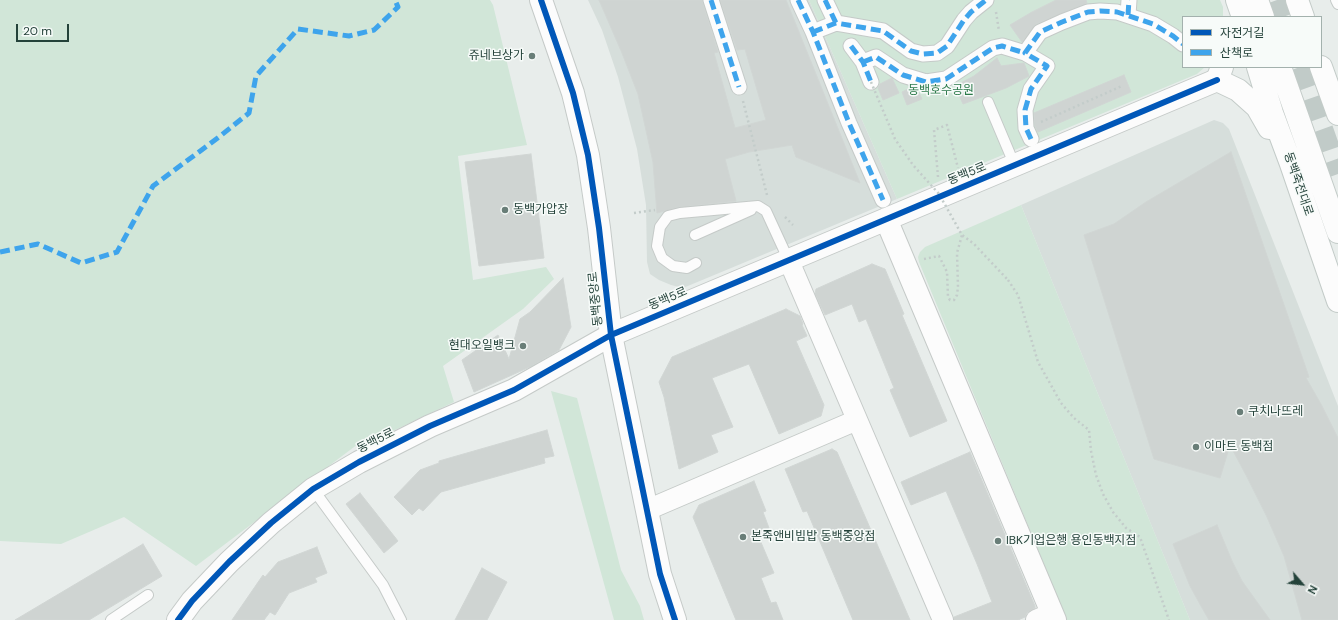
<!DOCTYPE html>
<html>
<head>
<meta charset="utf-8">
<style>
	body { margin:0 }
	#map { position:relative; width:1338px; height:620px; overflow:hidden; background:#e8edeb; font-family:"DM Sans","Noto Sans KR",sans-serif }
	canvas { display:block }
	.legend { position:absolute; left:1182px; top:16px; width:140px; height:52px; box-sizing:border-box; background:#f7fbf9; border:1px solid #a3b1ad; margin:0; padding:5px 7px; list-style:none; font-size:12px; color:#24423a }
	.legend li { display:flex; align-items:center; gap:8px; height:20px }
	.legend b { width:20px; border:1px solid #a3b1ad }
	.north { position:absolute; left:1282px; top:564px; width:40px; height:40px; -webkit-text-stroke:3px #f7fbf9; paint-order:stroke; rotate:118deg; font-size:11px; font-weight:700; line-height:16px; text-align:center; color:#24423a }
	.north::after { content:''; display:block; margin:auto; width:14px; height:18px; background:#24423a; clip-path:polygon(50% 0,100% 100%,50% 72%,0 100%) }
	.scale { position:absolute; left:16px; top:24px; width:53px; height:18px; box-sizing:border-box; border:2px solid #24423a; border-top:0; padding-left:5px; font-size:12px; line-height:14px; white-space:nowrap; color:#24423a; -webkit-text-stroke:3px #f7fbf9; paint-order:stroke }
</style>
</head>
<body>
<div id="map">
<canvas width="1338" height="620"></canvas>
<ul class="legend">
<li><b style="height:5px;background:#0057b8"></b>자전거길</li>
<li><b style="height:5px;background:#3ea4ec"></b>산책로</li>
</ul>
<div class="north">N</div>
<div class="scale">20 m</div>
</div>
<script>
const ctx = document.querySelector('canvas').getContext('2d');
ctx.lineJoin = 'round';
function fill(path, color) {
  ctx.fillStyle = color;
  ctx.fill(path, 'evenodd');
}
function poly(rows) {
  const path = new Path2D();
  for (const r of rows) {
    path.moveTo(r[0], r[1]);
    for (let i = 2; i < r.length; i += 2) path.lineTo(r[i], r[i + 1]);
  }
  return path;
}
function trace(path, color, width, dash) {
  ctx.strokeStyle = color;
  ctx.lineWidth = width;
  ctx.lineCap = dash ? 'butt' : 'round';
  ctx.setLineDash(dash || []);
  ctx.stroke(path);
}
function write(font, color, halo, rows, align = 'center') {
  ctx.font = font + ' "DM Sans","Noto Sans KR",sans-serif';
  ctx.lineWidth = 3;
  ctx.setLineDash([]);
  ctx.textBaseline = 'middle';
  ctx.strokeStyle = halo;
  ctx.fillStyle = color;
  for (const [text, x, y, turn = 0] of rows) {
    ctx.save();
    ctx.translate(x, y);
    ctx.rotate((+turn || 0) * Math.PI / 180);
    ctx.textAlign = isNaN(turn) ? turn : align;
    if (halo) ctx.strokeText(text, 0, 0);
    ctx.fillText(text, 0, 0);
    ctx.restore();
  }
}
const built = poly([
	[588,0,809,0,897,199,683,288,671,285,659,280,650,274,647,262,646,205,637,149,618,77,602,30],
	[1214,120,1223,123,1229,129,1338,406,1338,620,1190,620,1021,205]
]);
const green = poly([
	[0,0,490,0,493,5,527,145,458,156,473,280,546,267,554,279,523,309,443,366,454,402,393,431,366,438,196,566,124,517,61,544,0,541],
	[809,0,1220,0,1223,7,1223,17,1183,17,1183,67,1205,67,1197,74,897,199],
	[1021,205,1190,620,1067,620,919,262,918,257,920,252,925,247],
	[551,391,577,398,621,570,640,606,644,620,614,620]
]);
const building = poly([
	[599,0,702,0,718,52,714,53,735,128,766,120,745,49,737,50,720,0,786,0,860,183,796,157,792,145,749,152,725,159,736,201,679,207,657,213,653,162,638,94,622,53,599,0],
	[1056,0,1086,0,1087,3,1036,24,1022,42,1010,25,1032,12,1056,0],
	[997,58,1001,66,1024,63,1029,76,1006,88,963,104,955,86,974,76,997,58],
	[1124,75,1131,92,1038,132,1035,126,1034,113,1124,75],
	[892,78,899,93,883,100,878,88,880,84,892,78],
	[912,87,917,89,922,99,907,105,902,92,912,87],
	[1231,152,1309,377,1306,378,1322,406,1338,438,1338,620,1302,620,1284,556,1267,517,1246,475,1230,445,1220,478,1154,459,1084,235,1114,224,1146,202,1231,152],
	[531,154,544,258,479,266,465,162,531,154],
	[872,264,885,269,904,314,902,315,947,421,910,437,890,390,894,388,866,319,859,322,852,304,825,315,815,294,816,289,872,264],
	[563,278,571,327,559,350,532,366,474,392,462,360,498,335,509,359,520,319,530,312,563,278],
	[786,309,800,316,803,324,802,325,807,336,796,341,824,405,821,416,779,434,749,364,712,378,733,427,711,435,718,452,679,469,664,397,659,382,672,357,786,309],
	[547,430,554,456,544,458,545,463,441,492,423,511,419,508,412,515,394,497,420,470,439,463,439,461,547,430],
	[832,449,837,452,910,620,853,620,807,511,803,512,785,469,832,449],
	[970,452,1035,606,1035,608,1027,613,1025,617,1018,620,954,620,954,617,992,602,977,564,946,491,911,505,901,482,970,452],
	[754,481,766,511,763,512,769,528,757,533,774,573,761,578,771,603,776,602,783,620,736,620,693,517,699,505,754,481],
	[360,493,398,541,384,553,346,504,360,493],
	[1217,525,1232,561,1242,581,1270,620,1209,620,1201,606,1190,586,1173,544,1217,525],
	[143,544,162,576,89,620,15,620,143,544],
	[317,547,327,573,315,578,317,582,289,593,275,615,270,612,264,620,232,620,263,575,265,577,278,562,317,547],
	[482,568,507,582,487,620,455,620,482,568]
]);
const secondaryTunnel = poly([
	[1277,0,1283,17],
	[1300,67,1338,174]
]);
const path = poly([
	[996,12,999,31],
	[743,101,767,195],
	[1041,122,1122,86],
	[938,177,934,130,947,125,958,168],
	[634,213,655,210],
	[785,217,793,225],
	[924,259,939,256,947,272,948,297,950,300,954,300,957,295,958,287,957,253,962,235],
	[1008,280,1018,295,1038,362,1061,403,1074,418,1089,430,1091,451,1096,475,1103,494,1113,512,1126,528,1140,537,1169,620]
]);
const service = poly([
	[1336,0,1338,4],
	[988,102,1015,166],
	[695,235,751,210],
	[696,263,687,268,673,266,662,258,657,246,660,227,668,216,680,213,758,206,766,211,789,261],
	[313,489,383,585,401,620],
	[111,620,148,595]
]);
const pedestrian = poly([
	[711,0,739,87],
	[798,0,813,32,849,123,883,200],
	[825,0,836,23],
	[1128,15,1129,0],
	[813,32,836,23,883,31,911,51,923,54,937,53,947,46,964,20,971,12,986,0],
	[851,46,863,62,871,82],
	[863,62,876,57,903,75,926,82,946,79,993,48,1002,46,1025,53],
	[1031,139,1026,128,1025,110,1031,89,1047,66,1025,53,1040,32,1062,22,1088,12,1100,11,1117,12,1153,24,1173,36,1183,44]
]);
const minor = poly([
	[789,261,943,620],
	[647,510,857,420],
	[1036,620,1052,613]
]);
const tertiary = poly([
	[541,0,573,93,588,155,599,228,611,335,660,574,675,620],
	[886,219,1055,620],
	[178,620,192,601,229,562,271,523,313,489,359,462,430,426,514,390,611,335,1217,80]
]);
const secondary = poly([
	[1237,0,1243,17],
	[1257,0,1263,17],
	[1297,0,1303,17],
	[1222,67,1217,80,1238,90,1257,107,1269,128],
	[1258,67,1272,113,1291,164,1338,301],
	[1280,67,1338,232],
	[1321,67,1338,114]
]);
const pathBridge = poly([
	[871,82,895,139,913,165,939,194,962,235,974,244,1008,280]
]);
const quiet = poly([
	[711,0,739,87],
	[798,0,813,32,849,123,883,200],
	[825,0,836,23],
	[1128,15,1129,0],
	[813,32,836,23,883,31,911,51,923,54,937,53,947,46,964,20,971,12,986,0],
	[851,46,863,62,871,82],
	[863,62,876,57,903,75,926,82,946,79,993,48,1002,46,1025,53],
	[1031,139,1026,128,1025,110,1031,89,1047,66,1025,53,1040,32,1062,22,1088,12,1100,11,1117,12,1153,24,1173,36,1183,44],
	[0,252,38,244,81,263,117,252,153,186,219,137,249,113,256,76,298,29,349,36,374,30,398,7,395,0]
]);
const cycleway = poly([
	[541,0,573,93,588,155,599,228,611,335,660,574,675,620],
	[178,620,192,601,229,562,271,523,313,489,359,462,430,426,514,390,611,335,1217,80]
]);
const markers = [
	[532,56,4,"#697e78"],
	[505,210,4,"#697e78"],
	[523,346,4,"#697e78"],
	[1240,412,4,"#697e78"],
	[1196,447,4,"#697e78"],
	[743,537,4,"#697e78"],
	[998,541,4,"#697e78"]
];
const poiNames = [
	["쥬네브상가",524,56,"right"],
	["동백가압장",513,210],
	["현대오일뱅크",515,346,"right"],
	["쿠치나뜨레",1248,412],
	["이마트 동백점",1204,447],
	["본죽앤비빔밥 동백중앙점",751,537],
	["IBK기업은행 용인동백지점",1006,541]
];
const parkNames = [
	["동백호수공원",941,91]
];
const streetNames = [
	["동백5로",967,174,-22],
	["동백죽전대로",1298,184,71],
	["동백중앙로",596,299,-96],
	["동백5로",668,299,-23],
	["동백5로",376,441,-27]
];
fill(built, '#d6dedb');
fill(green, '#d1e6d8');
fill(building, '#cfd4d2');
trace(building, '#d1d6d4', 1);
trace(secondaryTunnel, '#c1cbc8', 22, [22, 11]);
trace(service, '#c5cac8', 12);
trace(pedestrian, '#c5cac8', 17);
trace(minor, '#c5cac8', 22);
trace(tertiary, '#c5cac8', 24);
trace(secondary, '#c3cbc8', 24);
trace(path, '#c3ccca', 2.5, [2, 3]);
trace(service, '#fcfcfc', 10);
trace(pedestrian, '#fcfcfc', 15);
trace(minor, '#fcfcfc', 20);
trace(tertiary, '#fcfcfc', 22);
trace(secondary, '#fcfcfc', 22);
trace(pathBridge, '#c3ccca', 2.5, [2, 3]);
trace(quiet, '#3ea4ec', 5, [10, 5]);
trace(cycleway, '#0057b8', 6);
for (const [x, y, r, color] of markers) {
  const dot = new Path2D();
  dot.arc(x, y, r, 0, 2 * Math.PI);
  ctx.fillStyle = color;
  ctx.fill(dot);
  trace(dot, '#f7fbf9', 1.5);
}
write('12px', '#24423a', '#f7fbf9', poiNames, 'left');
write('12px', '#2d7a4b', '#f7fbf9', parkNames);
write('12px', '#24423a', '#f7fbf9', streetNames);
</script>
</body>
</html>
